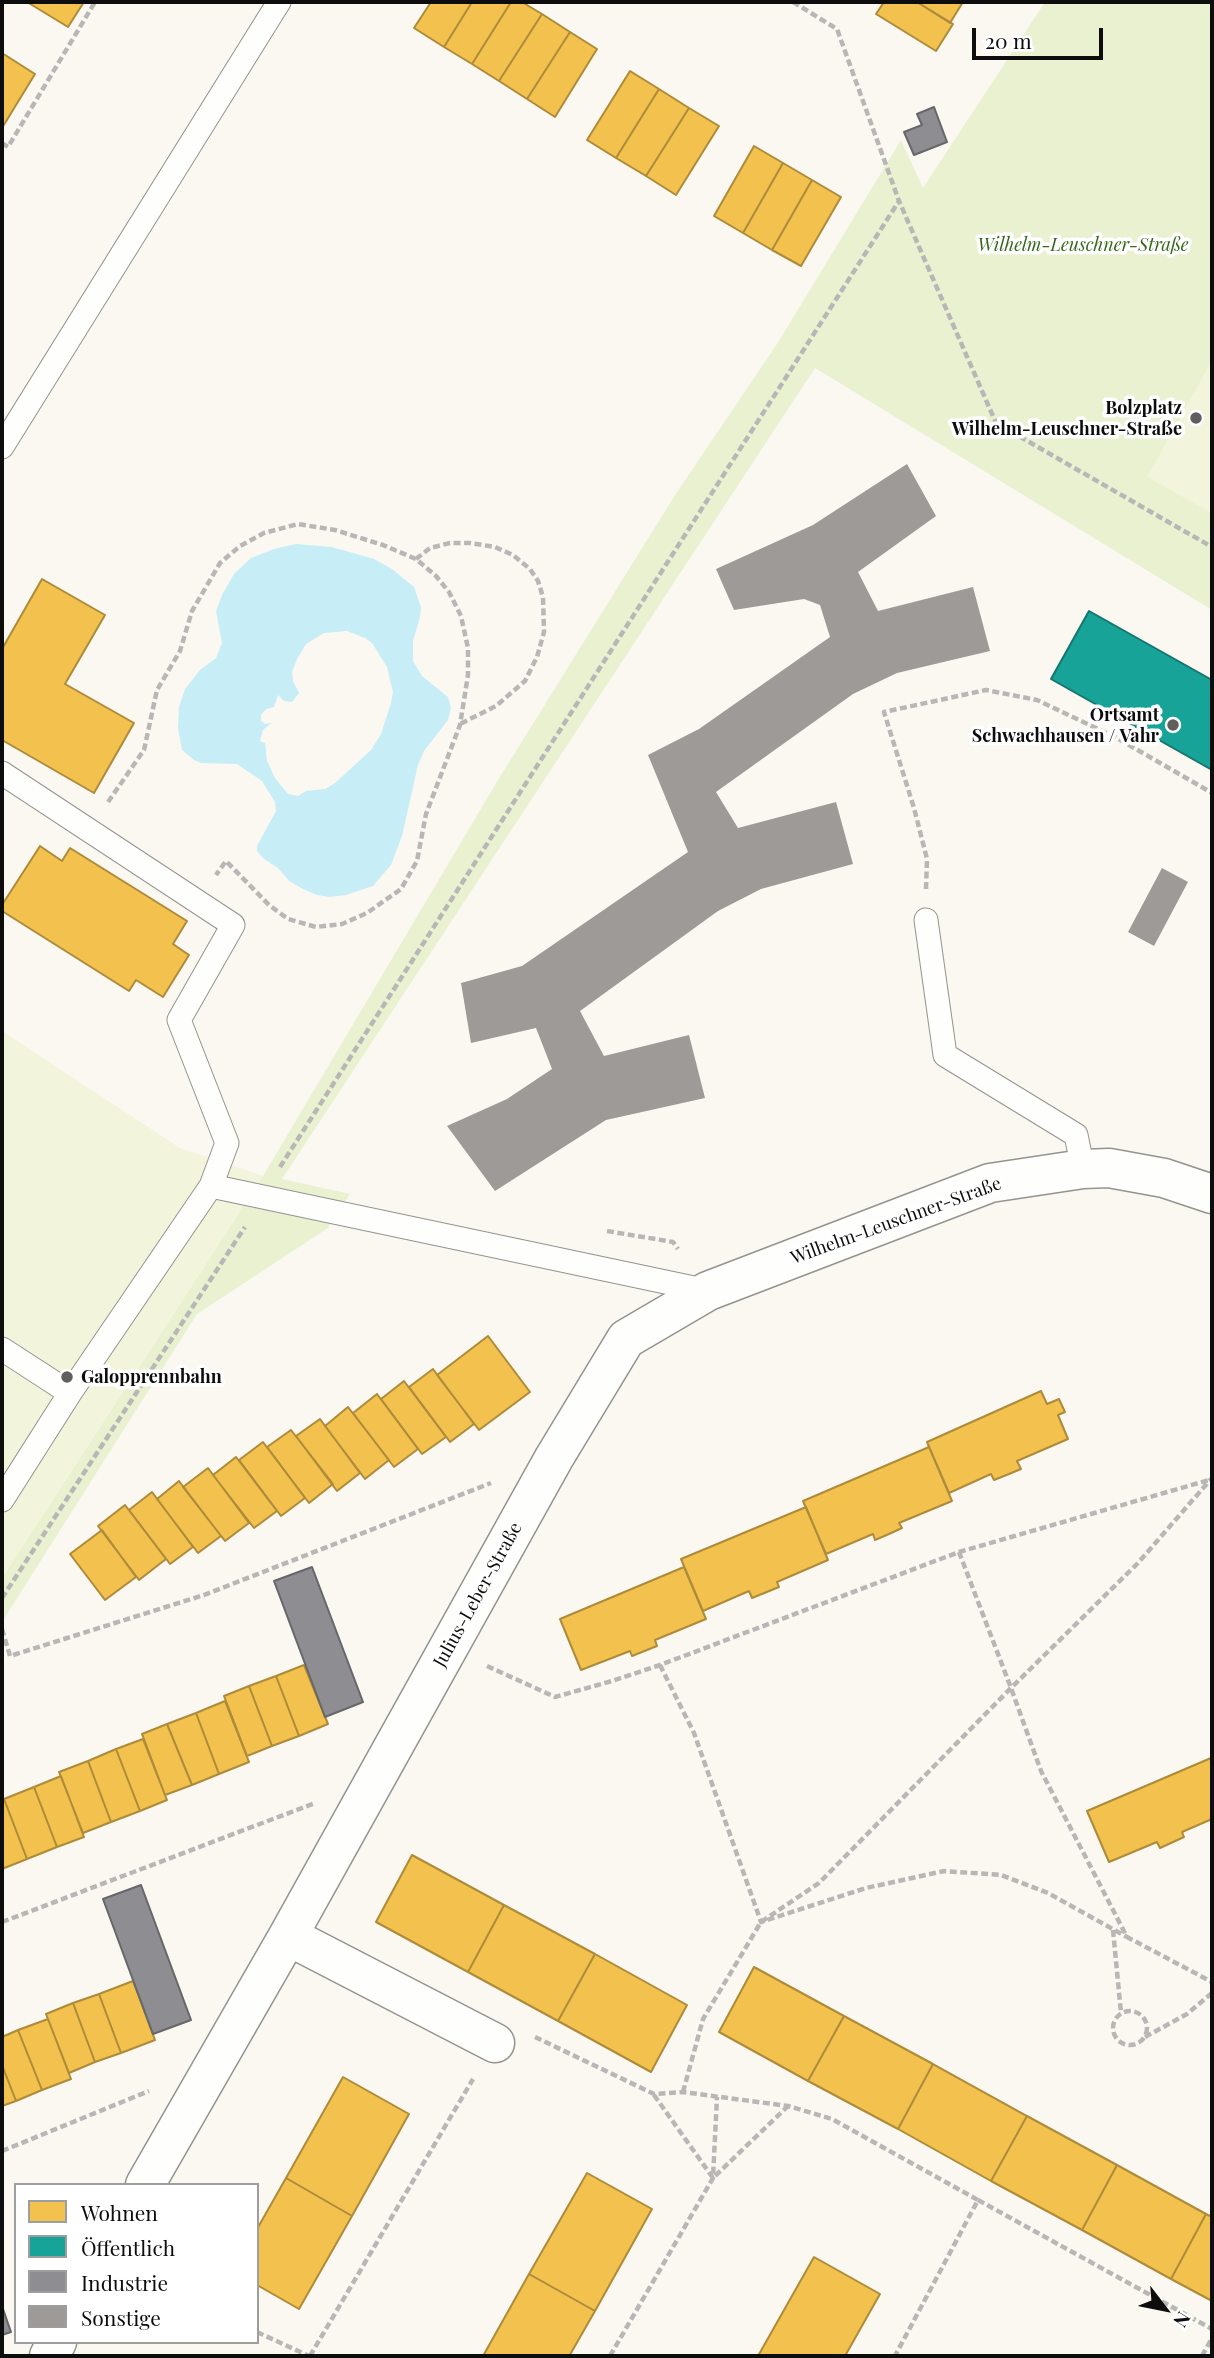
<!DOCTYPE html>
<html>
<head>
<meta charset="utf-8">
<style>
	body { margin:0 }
	#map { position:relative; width:1214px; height:2358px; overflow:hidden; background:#fbf8f2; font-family:"Playfair Display",serif }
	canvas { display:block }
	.frame { position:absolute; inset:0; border:4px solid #0d0d0d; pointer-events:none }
	.legend { position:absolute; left:14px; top:2183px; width:245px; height:161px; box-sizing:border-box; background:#fff; border:2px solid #9e9e9e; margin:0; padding:9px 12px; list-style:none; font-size:21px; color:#0d0d0d }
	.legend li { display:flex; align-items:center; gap:14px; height:35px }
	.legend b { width:35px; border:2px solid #9e9e9e }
	.north { position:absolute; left:1130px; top:2274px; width:70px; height:70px; -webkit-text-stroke:5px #fff; paint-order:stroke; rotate:122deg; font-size:19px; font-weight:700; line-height:28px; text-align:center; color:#0d0d0d }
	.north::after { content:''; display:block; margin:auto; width:24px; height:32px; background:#0d0d0d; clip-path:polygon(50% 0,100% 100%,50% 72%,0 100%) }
	.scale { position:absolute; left:972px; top:28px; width:131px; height:32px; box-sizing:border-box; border:4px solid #0d0d0d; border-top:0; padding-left:9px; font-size:21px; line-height:24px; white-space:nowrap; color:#0d0d0d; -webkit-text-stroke:5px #fff; paint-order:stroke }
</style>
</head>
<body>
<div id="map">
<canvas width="1214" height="2358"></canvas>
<div class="frame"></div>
<ul class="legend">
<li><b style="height:19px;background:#f2c14e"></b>Wohnen</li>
<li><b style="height:19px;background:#17a398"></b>Öffentlich</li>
<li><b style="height:19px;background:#8d8d92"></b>Industrie</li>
<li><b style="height:19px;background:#9e9a97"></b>Sonstige</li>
</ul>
<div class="north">N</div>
<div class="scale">20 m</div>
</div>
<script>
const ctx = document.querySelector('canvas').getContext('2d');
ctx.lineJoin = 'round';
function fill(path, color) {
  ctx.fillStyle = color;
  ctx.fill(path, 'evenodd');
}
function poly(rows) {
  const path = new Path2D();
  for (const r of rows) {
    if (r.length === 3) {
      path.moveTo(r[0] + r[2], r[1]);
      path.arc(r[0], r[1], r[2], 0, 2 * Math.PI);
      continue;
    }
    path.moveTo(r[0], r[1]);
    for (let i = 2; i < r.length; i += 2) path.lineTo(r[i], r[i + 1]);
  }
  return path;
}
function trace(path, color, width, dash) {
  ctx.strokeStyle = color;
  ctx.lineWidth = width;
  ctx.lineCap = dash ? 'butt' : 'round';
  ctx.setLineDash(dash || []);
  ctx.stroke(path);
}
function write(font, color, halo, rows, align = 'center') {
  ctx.font = font + ' "Playfair Display",serif';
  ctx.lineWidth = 7;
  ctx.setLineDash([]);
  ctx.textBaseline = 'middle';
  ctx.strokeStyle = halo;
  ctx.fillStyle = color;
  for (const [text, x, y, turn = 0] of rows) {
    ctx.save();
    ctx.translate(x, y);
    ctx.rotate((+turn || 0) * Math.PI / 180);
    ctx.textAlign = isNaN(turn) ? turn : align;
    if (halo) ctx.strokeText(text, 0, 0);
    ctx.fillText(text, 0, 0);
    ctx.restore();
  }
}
const green = poly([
	[1045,2,1212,2,1212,610,815,368,282,1179,350,1194,328,1228,197,1314,2,1622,2,1578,263,1176,498,780,675,495,777,344,901,140,923,188]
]);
const pitch = poly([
	[1212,360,1212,513,1147,477],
	[2,1031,180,1148,263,1176,2,1578]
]);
const water = poly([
	[296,544,332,547,374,559,392,569,414,587,421,607,420,617,413,641,413,661,422,676,448,697,451,708,448,720,424,751,418,765,402,836,391,865,373,886,346,895,330,897,317,895,303,889,289,881,278,868,264,859,257,851,257,846,276,811,275,802,262,781,237,764,201,763,194,760,182,750,178,728,179,707,185,689,200,670,216,658,222,643,216,611,222,595,234,574,251,558,274,549],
	[347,631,365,638,372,643,387,667,393,692,391,703,381,734,371,750,335,783,325,789,306,791,298,796,288,794,275,778,267,761,265,743,260,741,263,730,271,723,265,724,261,721,261,715,266,709,274,707,278,695,284,701,292,702,299,693,293,681,292,672,297,659,306,644,324,633]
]);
const homes = poly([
	[27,2,84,2,68,27,27,2],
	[431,2,472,2,444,47,414,28,431,2],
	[472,2,511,2,472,64,444,47,472,2],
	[511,2,522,2,542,14,499,81,472,64,511,2],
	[884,2,917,2,953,24,936,51,876,14,884,2],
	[917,2,963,2,950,23,917,2],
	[542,14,570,32,527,99,499,81,542,14],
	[570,32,597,49,555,117,527,99,570,32],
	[2,53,35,74,2,128,2,53],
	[630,71,659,89,616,158,587,140,630,71],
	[659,89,689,108,646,176,616,158,659,89],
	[689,108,719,126,676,195,646,176,689,108],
	[754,146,783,163,743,233,714,216,754,146],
	[783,163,812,180,772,250,743,233,783,163],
	[812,180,841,197,801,266,772,250,812,180],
	[42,579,105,615,65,684,134,723,94,793,2,740,2,649,42,579],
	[40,846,62,861,70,848,187,921,173,944,189,955,163,997,136,980,129,991,2,911,2,905,40,846],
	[488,1336,530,1392,479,1430,437,1375,488,1336],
	[433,1369,474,1424,450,1442,409,1387,433,1369],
	[404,1381,446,1437,422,1454,381,1399,404,1381],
	[1041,1391,1047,1404,1059,1399,1065,1412,1058,1415,1068,1439,1017,1461,1021,1469,1009,1474,994,1480,991,1474,949,1493,927,1442,1041,1391],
	[377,1394,418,1449,394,1467,353,1413,377,1394],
	[348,1407,389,1460,365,1479,325,1426,348,1407],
	[320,1419,360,1473,337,1491,296,1436,320,1419],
	[291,1430,333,1484,309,1503,267,1447,291,1430],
	[263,1442,305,1498,281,1516,239,1460,263,1442],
	[929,1447,952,1501,899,1523,902,1528,889,1534,875,1540,873,1534,826,1554,803,1501,929,1447],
	[236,1457,277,1511,254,1528,213,1475,236,1457],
	[208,1468,249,1523,225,1541,183,1487,208,1468],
	[179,1481,221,1536,198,1553,157,1499,179,1481],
	[152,1492,193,1547,170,1564,129,1510,152,1492],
	[125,1505,166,1559,139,1580,98,1526,125,1505],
	[806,1507,828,1560,777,1582,779,1587,752,1598,749,1591,703,1611,681,1559,806,1507],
	[102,1530,136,1577,105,1600,70,1554,102,1530],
	[684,1567,706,1619,655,1640,657,1646,632,1656,630,1651,581,1670,560,1619,684,1567],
	[304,1665,328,1724,299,1736,276,1676,304,1665],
	[276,1676,299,1736,272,1746,249,1686,276,1676],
	[249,1686,272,1746,247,1756,224,1696,249,1686],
	[225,1701,249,1762,219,1774,196,1713,225,1701],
	[196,1713,219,1774,192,1785,167,1724,196,1713],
	[167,1724,192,1785,165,1795,142,1734,167,1724],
	[143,1739,167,1800,140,1811,116,1749,143,1739],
	[116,1749,140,1811,111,1822,88,1761,116,1749],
	[1211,1758,1212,1819,1182,1832,1184,1837,1160,1848,1157,1842,1109,1862,1087,1811,1211,1758],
	[88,1761,111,1822,83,1833,59,1772,88,1761],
	[61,1776,84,1837,57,1847,34,1787,61,1776],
	[34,1787,57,1847,27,1859,4,1799,34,1787],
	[2,1799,4,1799,27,1859,2,1869,2,1799],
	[412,1855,504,1905,468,1972,376,1922,412,1855],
	[504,1905,595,1954,558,2021,468,1972,504,1905],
	[595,1954,687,2005,651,2072,558,2021,595,1954],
	[754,1967,844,2016,808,2081,719,2032,754,1967],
	[133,1981,155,2040,121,2053,99,1994,133,1981],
	[99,1994,121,2053,95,2062,73,2003,99,1994],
	[73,2003,95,2062,69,2073,46,2014,73,2003],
	[844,2016,933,2064,898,2129,808,2081,844,2016],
	[48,2019,71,2079,42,2090,18,2030,48,2019],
	[18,2030,42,2090,16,2101,2,2065,2,2037,18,2030],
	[933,2064,1027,2116,991,2181,898,2129,933,2064],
	[2,2065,16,2101,2,2106,2,2065],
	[343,2077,409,2114,352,2216,286,2178,343,2077],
	[1027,2116,1117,2165,1082,2230,991,2181,1027,2116],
	[1117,2165,1206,2214,1171,2279,1082,2230,1117,2165],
	[587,2173,652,2209,595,2311,529,2274,587,2173],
	[286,2178,352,2216,299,2309,257,2285,257,2229,286,2178],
	[1206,2214,1212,2217,1212,2301,1171,2279,1206,2214],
	[814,2257,880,2294,845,2356,758,2356,814,2257],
	[529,2274,595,2311,571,2353,569,2356,483,2356,529,2274]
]);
const public = poly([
	[1089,611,1212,680,1212,770,1051,679,1089,611]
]);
const industry = poly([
	[934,107,947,142,914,155,904,132,922,125,917,114,934,107],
	[312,1567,363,1702,325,1717,274,1581,312,1567],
	[141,1885,191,2020,153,2034,103,1899,141,1885],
	[2,2306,11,2332,2,2335,2,2306]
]);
const building = poly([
	[907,464,936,516,858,572,878,611,973,587,990,651,897,673,853,694,716,792,738,828,836,802,853,864,761,889,718,911,580,1011,604,1056,689,1035,705,1098,606,1120,495,1191,447,1126,507,1099,552,1069,536,1028,471,1043,461,983,522,966,688,852,648,755,699,729,830,637,820,605,804,599,734,610,716,569,813,525],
	[1162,868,1188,882,1154,946,1128,932]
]);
const path = poly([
	[793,2,837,29,899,201,996,423,1212,547],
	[2,143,8,147,95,2],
	[416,559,430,548,450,543,470,543,495,547,513,555,530,569,538,581,543,597,544,632,537,657,525,681,496,706,460,724],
	[108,802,144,750,157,690,180,651,192,611,220,563,240,546,264,533,298,524,335,530,383,545,416,559,436,576,449,592,461,616,468,648,468,675,460,725,426,814,417,861,401,889,367,913,342,924,316,927,288,919,269,905,226,861,216,875],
	[926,889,927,859,914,808,884,712,986,690,1037,700,1115,737,1212,793],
	[280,1167,899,201],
	[607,1231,673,1242,678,1249],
	[959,1552,1011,1688,1041,1771,1127,1937,1212,1982],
	[2,1598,245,1227],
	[2,1629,10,1656,204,1595,491,1483],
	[660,1665,694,1733,761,1922,866,1888,944,1871,1001,1875,1048,1893,1127,1937],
	[487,1666,555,1697,612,1681,660,1665,959,1552,1209,1480],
	[2,1922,315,1803],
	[1113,1930,1121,2013],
	[1130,2028,17],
	[535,2037,654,2094,683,2092,788,2106,832,2119,978,2200,895,2356],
	[1145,2037,1187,2014,1212,1993],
	[683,2092,703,2019,761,1922,819,1883,1011,1688,1138,1563,1211,1479],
	[654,2095,713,2178,788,2106],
	[2,2151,149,2091],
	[978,2200,1212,2329],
	[257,2332,309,2356],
	[310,2356,473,2079],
	[610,2356,713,2178,717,2097],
	[1202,2356,1212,2338]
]);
const service = poly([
	[2,447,279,2],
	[2,773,233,925,179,1020,227,1143,211,1186],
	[926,920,945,1055,1076,1135,1083,1169],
	[2,1349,70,1393,211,1186,708,1291],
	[2,1500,70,1393]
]);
const minor = poly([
	[288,1936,495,2043],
	[145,2185,288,1936,554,1458,626,1339,708,1291,990,1183,1083,1169,1109,1168,1164,1178,1212,1194],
	[49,2356,57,2342]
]);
const markers = [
	[1196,418,7,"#605f5d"],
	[1173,725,7,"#605f5d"],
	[67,1377,7,"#605f5d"]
];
const parkNames = [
	["Wilhelm-Leuschner-Straße",1083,245]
];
const poiNames = [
	["Bolzplatz",1182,408],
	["Wilhelm-Leuschner-Straße",1182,429],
	["Ortsamt",1159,715],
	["Schwachhausen / Vahr",1159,736],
	["Galopprennbahn",81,1377,"left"]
];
const streetNames = [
	["Wilhelm-Leuschner-Straße",896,1221,-20],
	["Julius-Leber-Straße",478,1595,-61]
];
fill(green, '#e9f1d1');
fill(pitch, '#f2f4db');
fill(water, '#c7eef6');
fill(homes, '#f2c14e');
trace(homes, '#ad8b3a', 2);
fill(public, '#17a398');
trace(public, '#14766e', 2);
fill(industry, '#8d8d92');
trace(industry, '#67676a', 2);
fill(building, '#9e9a97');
trace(service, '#949390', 25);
trace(minor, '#949390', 41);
trace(path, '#b8b7b6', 4.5, [7, 3.5]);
trace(service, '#fefefd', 23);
trace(minor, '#fefefd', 38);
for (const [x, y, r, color] of markers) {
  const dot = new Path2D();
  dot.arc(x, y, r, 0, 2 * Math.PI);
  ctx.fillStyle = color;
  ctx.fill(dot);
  trace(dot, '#fff', 2.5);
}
write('italic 18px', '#37671c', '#fff', parkNames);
write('bold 18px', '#0d0d0d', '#fff', poiNames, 'right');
write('18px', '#0d0d0d', '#fff', streetNames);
</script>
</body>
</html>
